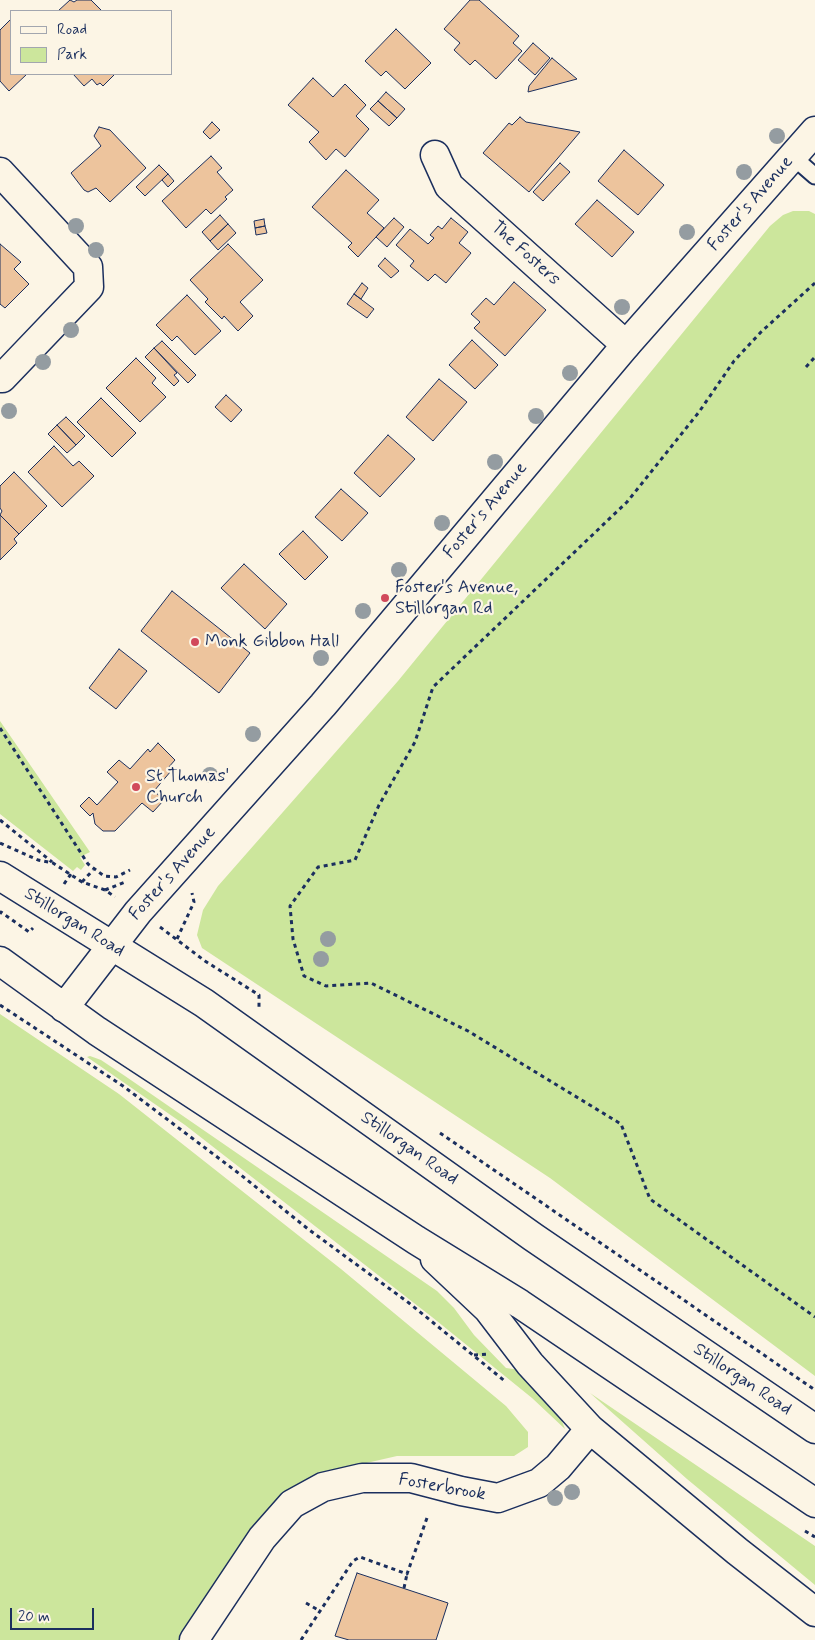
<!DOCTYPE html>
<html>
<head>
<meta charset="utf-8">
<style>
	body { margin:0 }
	#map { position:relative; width:815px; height:1640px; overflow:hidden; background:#fcf5e5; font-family:Mynerve,sans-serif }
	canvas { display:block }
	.legend { position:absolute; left:10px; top:10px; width:162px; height:65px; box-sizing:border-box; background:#fcf5e5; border:1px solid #a2a6af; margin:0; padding:6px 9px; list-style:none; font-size:15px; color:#1b2f5e }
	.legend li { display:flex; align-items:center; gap:10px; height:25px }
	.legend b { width:25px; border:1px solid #a2a6af }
	.scale { position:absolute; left:10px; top:1608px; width:84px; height:22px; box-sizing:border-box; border:2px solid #1b2f5e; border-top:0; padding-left:6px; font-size:15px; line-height:18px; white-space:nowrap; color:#1b2f5e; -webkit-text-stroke:4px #fcf5e5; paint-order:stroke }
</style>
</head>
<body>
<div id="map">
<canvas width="815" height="1640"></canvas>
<ul class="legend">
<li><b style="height:6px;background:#fcf5e5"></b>Road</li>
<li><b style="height:14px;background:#cce69c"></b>Park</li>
</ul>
<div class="scale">20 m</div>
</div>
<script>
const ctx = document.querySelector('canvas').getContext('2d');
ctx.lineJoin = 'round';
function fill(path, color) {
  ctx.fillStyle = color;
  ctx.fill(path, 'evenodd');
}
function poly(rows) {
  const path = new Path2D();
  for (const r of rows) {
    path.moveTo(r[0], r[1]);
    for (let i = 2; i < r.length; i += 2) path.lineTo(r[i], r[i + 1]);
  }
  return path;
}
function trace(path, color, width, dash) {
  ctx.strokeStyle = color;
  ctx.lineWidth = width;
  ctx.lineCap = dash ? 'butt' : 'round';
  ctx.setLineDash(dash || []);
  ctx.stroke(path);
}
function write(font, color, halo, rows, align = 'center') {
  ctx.font = font + ' Mynerve,sans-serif';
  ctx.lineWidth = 4.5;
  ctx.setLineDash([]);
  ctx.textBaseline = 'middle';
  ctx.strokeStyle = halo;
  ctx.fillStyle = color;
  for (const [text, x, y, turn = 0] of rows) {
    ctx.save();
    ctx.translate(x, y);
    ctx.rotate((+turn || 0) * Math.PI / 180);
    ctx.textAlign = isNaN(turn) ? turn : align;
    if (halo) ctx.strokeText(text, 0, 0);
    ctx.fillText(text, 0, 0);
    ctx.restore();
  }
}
const green = poly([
	[793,211,809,211,815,214,815,1376,550,1178,202,948,197,935,203,910,218,886,398,681,770,226,783,215],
	[0,721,90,852,80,857,85,865,81,870,77,867,73,871,0,814],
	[0,1014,119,1094,341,1269,506,1406,528,1432,528,1447,514,1456,397,1456,362,1464,302,1483,263,1516,180,1640,0,1640],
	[90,1056,101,1060,125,1076,437,1291,454,1308,474,1335,506,1368,520,1370,557,1408,565,1429,532,1398,432,1317,185,1125,87,1057],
	[590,1393,815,1546,815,1585,687,1479]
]);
const building = poly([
	[70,0,74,2,77,0,91,0,102,11,58,11,70,0],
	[470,0,479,0,519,36,513,43,522,51,496,79,475,60,470,65,454,50,460,43,444,29,470,0],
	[11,19,11,74,27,74,9,91,0,81,0,30,11,19],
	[396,29,431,63,405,89,386,71,381,76,365,61,396,29],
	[533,43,550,58,535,75,518,60,533,43],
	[552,58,577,79,528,92,529,86,552,58],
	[73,74,112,74,114,75,103,86,100,83,97,85,92,79,84,86,73,74],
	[313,78,333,97,345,84,366,105,356,116,369,129,345,157,336,149,326,160,309,142,319,132,288,105,313,78],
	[386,92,405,109,397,118,378,101,386,92],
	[378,101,397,118,389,126,370,109,378,101],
	[520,117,526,122,580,132,529,192,483,153,509,123,512,125,520,117],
	[212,122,220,130,210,139,203,132,212,122],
	[99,127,110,130,146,168,110,202,96,188,88,192,84,190,71,173,101,146,94,136,99,127],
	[624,150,664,185,638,215,598,181,624,150],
	[211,156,222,168,217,172,233,190,225,197,227,199,211,214,206,209,186,228,162,201,211,156],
	[560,163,570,172,543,201,533,192,560,163],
	[159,165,168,174,145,196,136,187,159,165],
	[346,170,379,200,367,213,384,228,358,257,348,247,352,243,312,207,346,170],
	[168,174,174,181,168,187,162,180,168,174],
	[597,200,634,232,612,257,575,224,597,200],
	[220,215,228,224,210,241,202,232,220,215],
	[394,218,404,227,387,247,376,237,394,218],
	[451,218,468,232,459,243,471,253,446,283,435,274,428,281,410,266,414,261,396,245,410,229,428,244,434,238,430,235,438,226,442,229,451,218],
	[264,219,265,226,255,228,254,221,264,219],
	[228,224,236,233,218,250,210,241,228,224],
	[265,226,267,233,256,235,255,228,265,226],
	[0,244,21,262,14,269,29,284,5,308,0,304,0,244],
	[228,244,263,280,240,302,253,316,238,331,224,316,222,319,205,302,208,299,190,280,228,244],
	[385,258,399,271,391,278,378,266,385,258],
	[514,282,546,310,505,356,474,328,480,322,471,314,486,298,494,305,514,282],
	[362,283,368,288,361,299,354,294,362,283],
	[354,294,374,309,367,318,347,304,354,294],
	[187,295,221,331,195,355,177,336,172,341,156,325,187,295],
	[472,340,498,365,475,389,449,365,472,340],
	[162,341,196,375,188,383,154,348,162,341],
	[154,348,177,373,174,375,179,381,174,386,145,357,154,348],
	[136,358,156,378,152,383,166,397,140,422,106,388,136,358],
	[439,379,467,402,433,441,406,417,439,379],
	[226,395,242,410,231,422,215,407,226,395],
	[101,398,136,433,112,457,77,422,101,398],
	[66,417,85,436,76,445,57,425,66,417],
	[57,425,76,445,67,453,48,434,57,425],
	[388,435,415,459,380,497,354,473,388,435],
	[54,446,73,466,79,461,94,476,62,507,28,472,54,446],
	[14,472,47,506,19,534,0,515,2,511,0,508,0,486,14,472],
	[341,489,368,513,342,541,315,517,341,489],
	[0,515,19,534,14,539,17,543,0,560,0,515],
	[303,531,328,557,305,580,279,554,303,531],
	[244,564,287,604,265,629,221,588,244,564],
	[172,591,250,653,219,693,141,631,172,591],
	[119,649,147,671,116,709,89,688,119,649],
	[158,743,175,760,168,768,171,771,154,791,164,800,153,812,142,803,115,831,103,831,95,824,93,813,90,816,80,806,89,797,97,805,118,782,107,772,119,760,130,769,148,749,150,752,158,743],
	[357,1573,448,1603,436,1640,349,1640,335,1636,357,1573]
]);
const path = poly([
	[815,283,761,332,734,361,699,412,627,502,433,687,415,742,379,805,355,860,318,867,290,906,293,939,304,976,326,986,371,983,468,1031,621,1124,650,1199,815,1317],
	[806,367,815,357],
	[0,728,88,864,104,876,116,877,130,870],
	[0,820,52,862],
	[0,843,38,860,53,863,82,882,105,890,115,897],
	[82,882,93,870],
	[64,884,71,874],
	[105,890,125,882],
	[0,914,1,912,29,932,33,928],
	[160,927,205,961,259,995,259,1009],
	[177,939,194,902,192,893],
	[0,1005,123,1086,241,1175,308,1229,409,1303,506,1382],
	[440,1133,815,1390],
	[474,1355,488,1354],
	[805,1531,815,1537],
	[404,1588,407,1574],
	[306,1603,320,1611],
	[301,1640,353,1561,360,1557,407,1574,427,1518]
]);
const lane = poly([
	[792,156,815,176]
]);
const street = poly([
	[435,155,449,186,626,345],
	[0,172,88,267,89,287,2,378],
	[435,1259,488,1309,530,1364,590,1429,737,1551,815,1612],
	[194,1640,262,1538,292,1504,323,1487,362,1478,411,1478,461,1491,498,1498,539,1483,558,1467,590,1429]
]);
const secondary = poly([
	[0,876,204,1003,533,1237,815,1429],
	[0,961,97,1031,416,1240,520,1304,815,1503],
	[64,1008,138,912,323,705,626,345,815,131]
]);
const trees = [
	[777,136],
	[744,172],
	[76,226],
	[687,232],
	[96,250],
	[622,307],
	[71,330],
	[43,362],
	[570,373],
	[9,411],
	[536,416],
	[495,462],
	[442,523],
	[399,570],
	[363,611],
	[321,658],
	[253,734],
	[210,775],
	[328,939],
	[321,959],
	[572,1492],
	[555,1498]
];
const markers = [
	[385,598,5,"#d1495b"],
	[195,642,5,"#d1495b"],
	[136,787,5,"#d1495b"]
];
const streetNames = [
	["Foster's Avenue",751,204,-49],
	["The Fosters",525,254,42],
	["Foster's Avenue",486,511,-50],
	["Foster's Avenue",173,874,-48],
	["Stillorgan Road",74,923,32],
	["Stillorgan Road",409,1149,35],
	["Stillorgan Road",742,1380,34],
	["Fosterbrook",442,1488,10]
];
const poiNames = [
	["Foster's Avenue,",395,588],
	["Stillorgan Rd",395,609],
	["Monk Gibbon Hall",205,642],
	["St Thomas'",146,777],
	["Church",146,798]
];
fill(green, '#cce69c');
fill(building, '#edc49d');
trace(building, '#1b2f5e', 1);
trace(lane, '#1b2f5e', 19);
trace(street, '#1b2f5e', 31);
trace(secondary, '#1b2f5e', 31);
trace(path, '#1b2f5e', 3, [4, 4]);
trace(lane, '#fcf5e5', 15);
trace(street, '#fcf5e5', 28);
trace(secondary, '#fcf5e5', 28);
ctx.fillStyle = '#949ca1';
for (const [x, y] of trees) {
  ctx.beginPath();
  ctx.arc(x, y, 8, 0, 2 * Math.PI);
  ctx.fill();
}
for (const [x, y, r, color] of markers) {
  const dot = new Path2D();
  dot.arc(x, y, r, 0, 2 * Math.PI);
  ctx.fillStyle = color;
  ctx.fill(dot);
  trace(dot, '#fcf5e5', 2);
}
write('18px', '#1b2f5e', '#fcf5e5', streetNames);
write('18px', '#1b2f5e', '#fcf5e5', poiNames, 'left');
</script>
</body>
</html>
